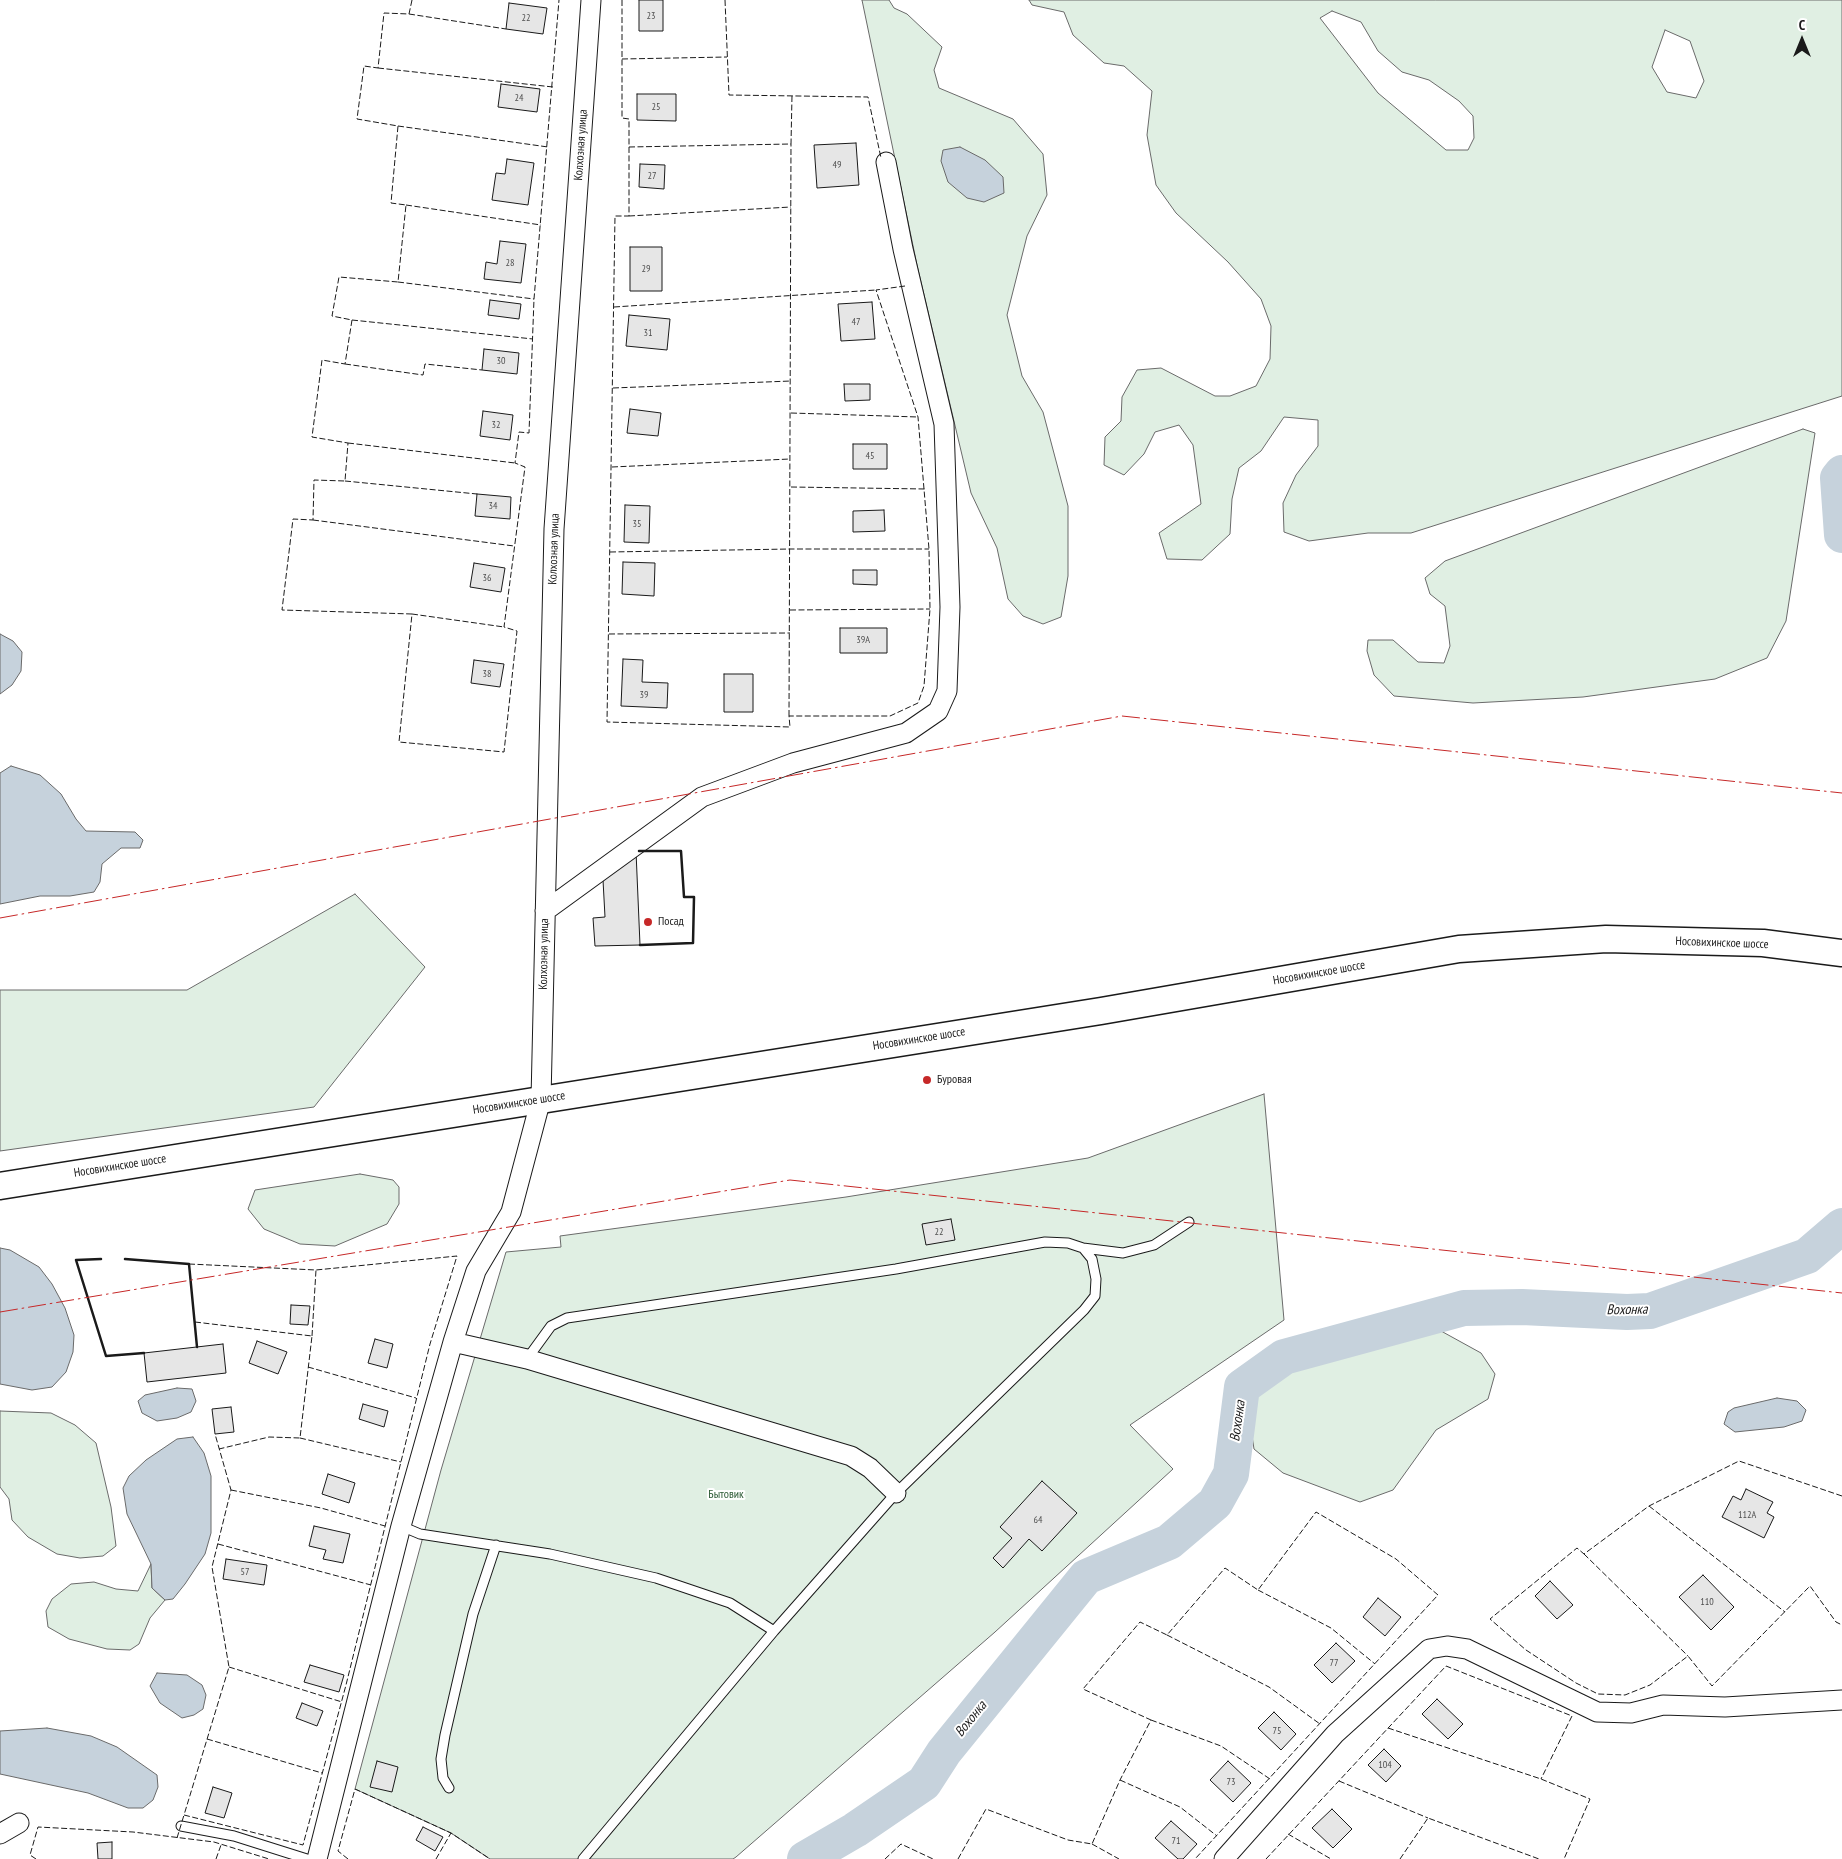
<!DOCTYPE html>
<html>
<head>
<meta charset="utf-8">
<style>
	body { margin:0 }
	#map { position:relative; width:1842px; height:1859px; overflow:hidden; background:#fff; font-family:"PT Sans Narrow",sans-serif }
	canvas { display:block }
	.north { position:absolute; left:1777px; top:15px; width:50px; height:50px; -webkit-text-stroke:4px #fff; paint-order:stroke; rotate:0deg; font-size:14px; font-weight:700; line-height:20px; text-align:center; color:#1a1a1a }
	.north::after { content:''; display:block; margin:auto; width:18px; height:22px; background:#1a1a1a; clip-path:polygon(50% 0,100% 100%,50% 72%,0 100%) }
</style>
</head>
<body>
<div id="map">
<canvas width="1842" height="1859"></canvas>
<div class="north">С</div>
</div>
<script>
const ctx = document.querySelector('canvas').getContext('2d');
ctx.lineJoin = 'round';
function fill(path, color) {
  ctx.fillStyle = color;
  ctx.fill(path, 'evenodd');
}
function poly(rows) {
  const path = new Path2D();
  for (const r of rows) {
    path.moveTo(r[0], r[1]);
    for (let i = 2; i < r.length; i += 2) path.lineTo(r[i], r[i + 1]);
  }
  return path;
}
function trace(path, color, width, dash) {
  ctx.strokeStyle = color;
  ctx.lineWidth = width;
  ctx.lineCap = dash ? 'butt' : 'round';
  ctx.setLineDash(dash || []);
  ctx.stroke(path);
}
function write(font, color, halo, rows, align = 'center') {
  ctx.font = font + ' "PT Sans Narrow",sans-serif';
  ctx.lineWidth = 4;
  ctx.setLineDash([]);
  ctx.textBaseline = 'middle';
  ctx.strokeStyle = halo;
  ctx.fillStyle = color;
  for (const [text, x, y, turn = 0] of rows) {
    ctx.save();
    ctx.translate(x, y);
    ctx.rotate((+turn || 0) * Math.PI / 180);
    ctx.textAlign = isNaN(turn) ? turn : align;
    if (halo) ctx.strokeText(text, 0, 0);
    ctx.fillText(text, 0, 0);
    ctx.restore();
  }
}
const green = poly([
	[862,0,889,0,894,8,907,14,942,47,934,70,939,88,1013,119,1043,154,1047,195,1027,236,1007,315,1022,376,1043,412,1068,506,1068,576,1061,617,1043,624,1023,616,1008,599,997,548,971,493,917,265,862,0],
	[1029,0,1842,0,1842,396,1411,533,1368,533,1309,541,1284,532,1283,503,1296,475,1318,446,1318,420,1284,417,1261,451,1239,468,1232,499,1230,534,1202,560,1167,559,1159,533,1201,504,1193,445,1179,425,1155,432,1144,454,1124,475,1104,465,1105,437,1121,421,1122,397,1137,370,1161,368,1215,396,1230,396,1256,386,1270,359,1271,326,1261,299,1228,262,1176,213,1156,185,1147,135,1152,91,1124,66,1104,63,1073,35,1064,12,1032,5,1029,0],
	[1332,11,1361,22,1378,51,1402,72,1429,80,1459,101,1473,116,1474,138,1468,150,1446,150,1378,93,1320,18,1332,11],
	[1665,30,1690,41,1704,81,1696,98,1667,92,1652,67,1665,30],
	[1803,429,1815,433,1786,621,1767,658,1715,679,1583,697,1473,703,1394,696,1374,675,1367,651,1368,640,1393,640,1418,662,1444,663,1450,646,1445,606,1430,594,1425,578,1445,561,1803,429],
	[355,894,425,967,314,1107,0,1151,0,990,187,990,355,894],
	[1264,1094,1284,1320,1130,1425,1173,1469,995,1632,736,1857,733,1859,490,1859,451,1833,355,1789,441,1470,506,1252,561,1247,560,1236,846,1197,1088,1158,1264,1094],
	[360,1174,393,1180,399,1187,399,1204,387,1224,335,1246,300,1244,264,1229,248,1209,255,1190,360,1174],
	[1441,1331,1481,1353,1495,1374,1488,1399,1436,1430,1393,1490,1360,1502,1283,1473,1254,1449,1250,1423,1258,1391,1297,1368,1393,1341,1441,1331],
	[0,1411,51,1413,75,1425,96,1443,111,1507,116,1546,103,1556,80,1558,57,1554,28,1537,12,1520,9,1499,0,1487,0,1411],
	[151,1564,152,1588,165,1600,150,1618,139,1644,130,1650,107,1649,69,1639,48,1627,46,1611,52,1599,71,1584,94,1582,116,1589,138,1591,151,1564]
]);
const water = poly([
	[960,147,985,160,1003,177,1004,193,984,202,967,198,948,182,941,161,943,150,960,147],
	[0,634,13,641,22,652,21,671,12,685,0,694,0,634],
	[11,766,40,775,61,794,76,819,86,831,135,832,143,840,140,848,121,848,102,864,100,882,94,892,70,896,40,896,0,904,0,773,11,766],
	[0,1248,10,1250,39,1267,52,1284,65,1308,74,1335,73,1352,66,1372,52,1387,32,1390,0,1384,0,1248],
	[177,1388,192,1389,196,1401,191,1412,177,1418,157,1421,142,1413,138,1401,145,1395,177,1388],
	[1777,1398,1797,1401,1806,1410,1802,1421,1784,1427,1735,1432,1724,1424,1728,1412,1734,1408,1777,1398],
	[193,1437,204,1453,211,1476,211,1533,205,1554,185,1584,173,1599,165,1600,152,1588,151,1564,127,1514,123,1488,129,1476,146,1460,177,1439,193,1437],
	[157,1673,187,1675,202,1685,206,1695,203,1709,194,1715,182,1718,160,1703,150,1686,157,1673],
	[47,1728,91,1736,117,1747,157,1775,158,1787,153,1800,143,1808,128,1808,88,1793,0,1774,0,1731,47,1728]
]);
const river = poly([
	[1842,473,1838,478,1842,535],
	[805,1859,855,1830,924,1783,944,1752,1086,1577,1169,1542,1215,1503,1231,1474,1242,1387,1284,1357,1464,1308,1522,1307,1627,1312,1650,1311,1807,1256,1842,1226]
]);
const building = poly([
	[639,0,663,0,663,31,639,31,639,0],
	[509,3,547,8,543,34,506,29,509,3],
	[501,84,540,89,537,112,498,107,501,84],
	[637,94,676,94,676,121,637,120,637,94],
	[856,143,859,185,817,188,814,145,856,143],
	[507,159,534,163,528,205,492,200,496,173,505,174,507,159],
	[640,164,665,165,664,189,639,187,640,164],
	[500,241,526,244,521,283,484,279,486,262,497,264,500,241],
	[630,247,662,247,662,291,630,291,630,247],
	[490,300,521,304,519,319,488,315,490,300],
	[872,302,875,339,841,341,838,304,872,302],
	[629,315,670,319,667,350,626,346,629,315],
	[484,349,519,353,517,374,482,370,484,349],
	[844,384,870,384,870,400,845,401,844,384],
	[630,409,661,413,658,436,627,433,630,409],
	[483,411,513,415,510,440,480,436,483,411],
	[853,444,887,444,887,469,853,469,853,444],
	[477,494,511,497,510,519,475,516,477,494],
	[625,505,650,506,649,543,624,542,625,505],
	[884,510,885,531,853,532,853,511,884,510],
	[623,562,655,563,654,596,622,594,623,562],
	[474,563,505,568,501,592,470,587,474,563],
	[853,570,877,570,877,585,853,584,853,570],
	[840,628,887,628,887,653,840,653,840,628],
	[623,659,643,660,642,682,668,683,667,708,621,706,623,659],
	[474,660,504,664,500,687,471,683,474,660],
	[724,674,753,674,753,712,724,712,724,674],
	[636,851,640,945,595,946,593,918,605,917,603,880,636,851],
	[951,1219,955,1240,926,1245,922,1224,951,1219],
	[291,1305,310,1306,308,1325,290,1324,291,1305],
	[375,1339,393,1344,387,1368,368,1363,375,1339],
	[257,1341,287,1352,278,1374,249,1363,257,1341],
	[223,1344,226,1373,147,1382,144,1353,223,1344],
	[363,1404,388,1411,384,1427,359,1419,363,1404],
	[231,1407,234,1432,215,1434,212,1409,231,1407],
	[328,1474,355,1483,349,1503,322,1494,328,1474],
	[1042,1481,1077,1513,1042,1551,1029,1539,1003,1568,993,1558,1012,1538,1000,1527,1042,1481],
	[1746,1489,1773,1502,1767,1513,1774,1517,1764,1538,1722,1517,1733,1496,1741,1500,1746,1489],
	[314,1526,350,1534,343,1563,323,1559,326,1550,309,1546,314,1526],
	[226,1559,267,1565,264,1585,223,1579,226,1559],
	[1703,1575,1734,1607,1711,1630,1679,1597,1703,1575],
	[1550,1581,1573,1605,1557,1619,1535,1596,1550,1581],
	[1378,1598,1401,1617,1385,1636,1363,1617,1378,1598],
	[1336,1643,1355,1661,1332,1683,1314,1665,1336,1643],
	[310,1665,344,1675,339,1692,304,1682,310,1665],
	[1437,1699,1463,1724,1448,1739,1422,1714,1437,1699],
	[302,1703,323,1711,317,1726,296,1718,302,1703],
	[1274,1712,1296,1734,1281,1750,1258,1728,1274,1712],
	[1384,1749,1401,1766,1386,1782,1368,1765,1384,1749],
	[377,1761,398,1767,392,1792,370,1787,377,1761],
	[1228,1761,1251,1783,1233,1802,1210,1780,1228,1761],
	[213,1787,232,1793,224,1818,205,1813,213,1787],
	[1332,1809,1352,1829,1333,1848,1312,1828,1332,1809],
	[1171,1821,1197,1844,1183,1859,1178,1859,1155,1838,1171,1821],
	[423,1827,443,1837,435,1851,416,1840,423,1827],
	[112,1842,112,1859,98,1859,97,1843,112,1842]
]);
const lane = poly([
	[1083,1248,1123,1253,1154,1245,1189,1222],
	[527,1359,551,1326,567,1318,896,1269,1045,1242,1068,1243,1083,1248,1092,1259,1096,1279,1095,1296,1084,1310,896,1493,774,1631,583,1859],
	[401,1526,420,1534,550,1554,656,1578,730,1603,774,1631],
	[449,1788,443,1778,441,1759,445,1735,473,1614,496,1545],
	[181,1826,234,1836,307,1859]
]);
const street = poly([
	[545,911,702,797,793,763,906,733,938,711,947,691,950,607,944,424,903,249,886,162],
	[453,1342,527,1359,851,1456,870,1468,896,1493],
	[0,1834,19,1823],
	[317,1859,401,1526,453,1342,476,1271,511,1212,541,1099,554,529,591,0],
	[1224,1859,1335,1734,1429,1649,1447,1646,1467,1649,1597,1712,1631,1713,1663,1705,1725,1707,1842,1700]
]);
const secondary = poly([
	[0,1186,1101,1011,1459,949,1606,939,1763,943,1842,953]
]);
const fence = poly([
	[412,0,409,14,384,13,378,68,364,66,357,119,398,126,391,203,406,205,398,282,339,277,332,316,352,320,345,364,322,360,312,437,348,443,345,481,314,480,313,520,293,519,282,610,412,614,399,742,504,752,517,631,504,627,525,467,515,463,519,432,529,433,534,299,559,0],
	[622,0,622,118,629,119,629,216,615,216,607,722,790,727,789,716,890,716,918,703,924,686,930,609,929,549,918,417,876,290,905,286],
	[725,0,729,95,868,97,881,158],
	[409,14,506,29],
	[622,59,727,57],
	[378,68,553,87],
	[398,126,548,147],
	[629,147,791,144,792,96],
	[406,205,541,225],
	[629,216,791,207],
	[398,282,534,299],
	[614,307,876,290],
	[352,320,533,339],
	[345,364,423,375,425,364,482,370],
	[613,388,791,381],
	[791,413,918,417],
	[348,443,515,463],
	[612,467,790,459],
	[345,481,477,494],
	[791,487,925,489],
	[313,520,514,546],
	[610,552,791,549,929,549],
	[790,610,930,609],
	[412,614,504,627],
	[609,634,790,633],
	[789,716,791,144],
	[189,1264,316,1270,457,1256,430,1344,346,1685,303,1845,184,1815,229,1667,212,1567,231,1490,215,1434],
	[195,1322,312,1336,300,1438,269,1437,219,1449],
	[312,1336,316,1270],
	[308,1367,416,1398],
	[300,1438,401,1462],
	[231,1490,321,1508,385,1526],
	[1842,1496,1739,1461,1649,1506,1584,1554,1577,1548,1490,1619,1526,1650,1576,1683,1598,1694,1625,1695,1650,1685,1688,1656,1712,1686,1810,1586,1836,1622,1842,1625],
	[1649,1506,1785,1612],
	[218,1544,371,1585],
	[1584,1554,1688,1656],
	[1258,1590,1331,1628,1375,1664],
	[1167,1635,1269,1687,1320,1724],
	[229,1667,342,1702],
	[1151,1720,1221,1746,1270,1779],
	[1388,1728,1541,1779,1590,1799,1564,1859],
	[207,1739,322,1773],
	[1120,1780,1180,1807,1217,1836],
	[1339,1781,1428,1818],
	[1288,1834,1331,1859],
	[177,1838,184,1815],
	[1092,1844,1119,1859],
	[36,1859,30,1855,38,1827,133,1832,214,1842,269,1859],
	[216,1859,221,1845],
	[348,1859,338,1851,355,1789,451,1833,490,1859],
	[436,1859,451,1833],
	[885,1859,901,1844,933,1859],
	[958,1859,986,1809,1068,1840,1092,1844,1120,1780,1151,1720,1083,1689,1140,1622,1167,1635,1225,1568,1258,1590,1316,1512,1396,1559,1438,1595,1195,1859],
	[1266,1859,1446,1666,1572,1716,1541,1779],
	[1400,1859,1428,1818,1539,1859]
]);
const wall = poly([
	[639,851,681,851,684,897,694,897,693,943,640,945],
	[101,1259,76,1260,106,1356,144,1353],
	[125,1259,189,1264,197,1347]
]);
const power = poly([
	[0,918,1122,716,1842,793],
	[0,1312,790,1180,1842,1293]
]);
const markers = [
	[648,922,5,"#c62828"],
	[927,1080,5,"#c62828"]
];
const numberNames = [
	["23",651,16],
	["22",526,18],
	["24",519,98],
	["25",656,107],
	["49",837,165],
	["27",652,176],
	["28",510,263],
	["29",646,269],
	["47",856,322],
	["31",648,333],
	["30",501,361],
	["32",496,425],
	["45",870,456],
	["34",493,506],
	["35",637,524],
	["36",487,578],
	["39А",863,640],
	["38",487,674],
	["39",644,695],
	["22",939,1232],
	["112А",1747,1515],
	["64",1038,1520],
	["57",245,1572],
	["110",1707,1602],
	["77",1334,1663],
	["75",1277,1731],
	["104",1385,1765],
	["73",1231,1782],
	["71",1176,1841]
];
const streetNames = [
	["Колхозная улица",581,145,-86],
	["Колхозная улица",554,549,-88],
	["Носовихинское шоссе",1722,943,2],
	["Колхозная улица",544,954,-89],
	["Носовихинское шоссе",1319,973,-10],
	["Носовихинское шоссе",919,1039,-9],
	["Носовихинское шоссе",519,1103,-9],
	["Носовихинское шоссе",120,1166,-9]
];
const poiNames = [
	["Посад",658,922],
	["Буровая",937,1080]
];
const parkNames = [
	["Бытовик",726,1495]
];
const waterNames = [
	["Вохонка",1627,1310,-1],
	["Вохонка",1238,1421,-82],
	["Вохонка",971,1719,-51]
];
fill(green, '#e0efe3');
trace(green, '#6a6a6a', 1);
fill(water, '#c6d2dc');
trace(water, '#6a6a6a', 1);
trace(river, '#c6d2dc', 36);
fill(building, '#e6e6e6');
trace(building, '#1a1a1a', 1);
trace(lane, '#1a1a1a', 11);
trace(street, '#1a1a1a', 21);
trace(secondary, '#1a1a1a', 29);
trace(lane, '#fff', 9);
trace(street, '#fff', 19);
trace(secondary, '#fff', 26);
trace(fence, '#1a1a1a', 1, [6, 2.5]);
trace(wall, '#1a1a1a', 2.5);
trace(power, '#c62828', 1, [18, 4, 2.5, 4]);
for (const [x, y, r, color] of markers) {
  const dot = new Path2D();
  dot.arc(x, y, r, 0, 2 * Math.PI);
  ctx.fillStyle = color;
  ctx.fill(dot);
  trace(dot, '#fff', 2);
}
write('10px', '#4d4d4d', null, numberNames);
write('12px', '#1a1a1a', '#fff', streetNames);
write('12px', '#1a1a1a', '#fff', poiNames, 'left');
write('12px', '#2b5a34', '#fff', parkNames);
write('italic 14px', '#1a1a1a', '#fff', waterNames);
</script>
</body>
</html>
